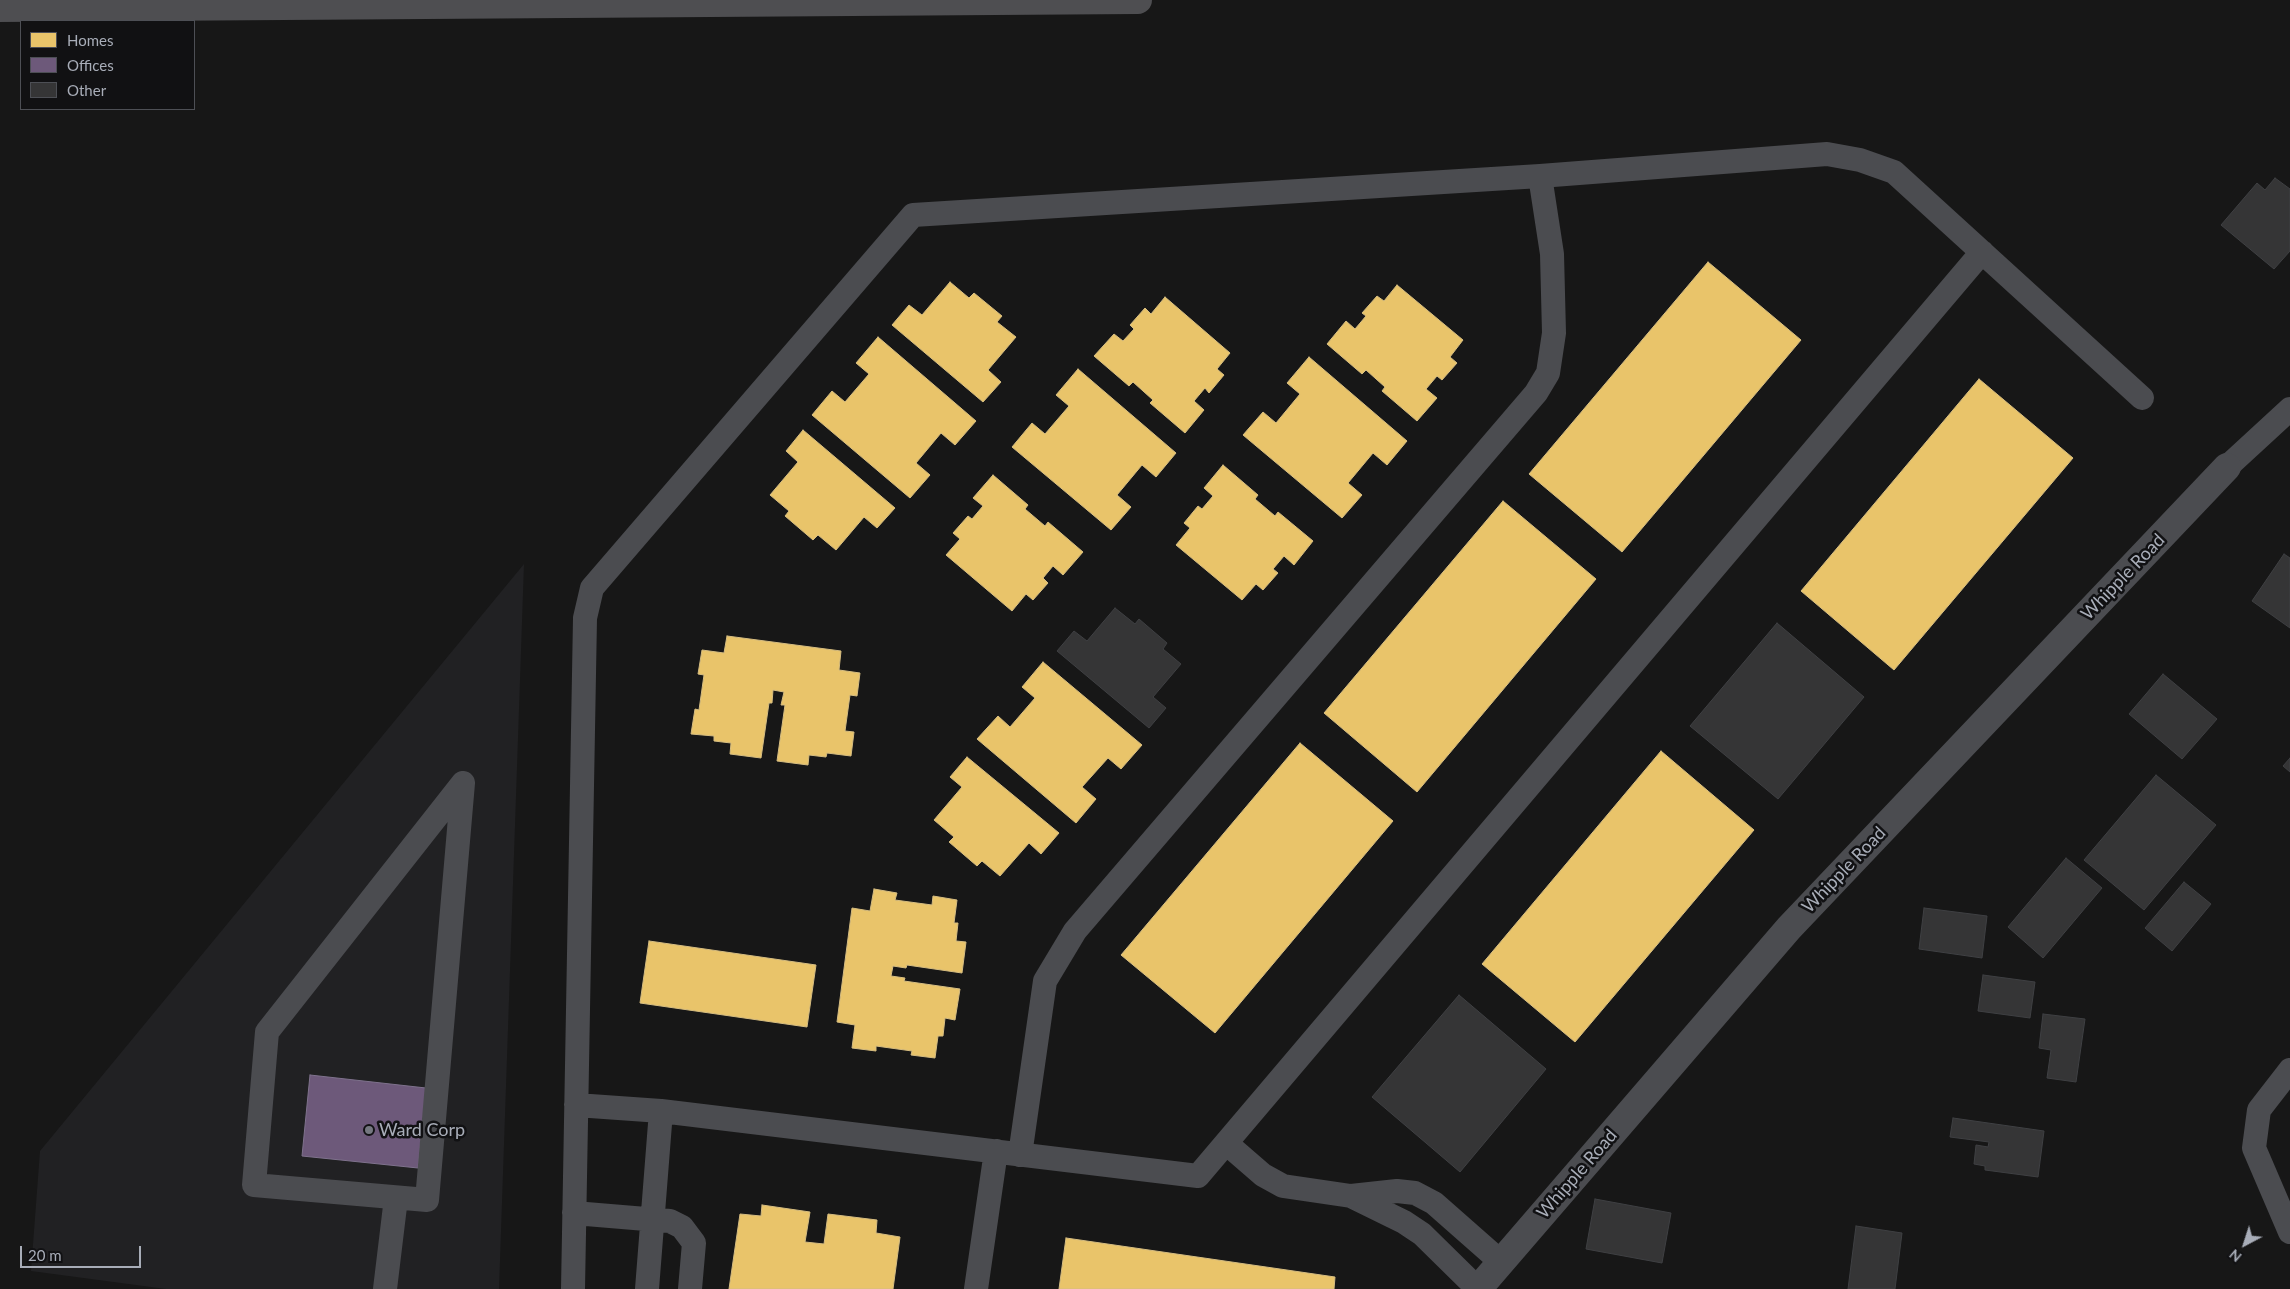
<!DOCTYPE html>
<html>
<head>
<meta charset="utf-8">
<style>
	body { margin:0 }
	#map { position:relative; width:2290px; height:1289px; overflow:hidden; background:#171717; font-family:Lato,sans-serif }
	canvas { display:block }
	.legend { position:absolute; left:20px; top:20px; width:175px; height:90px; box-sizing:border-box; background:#111113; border:1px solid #4d4f55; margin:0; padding:6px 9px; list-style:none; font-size:15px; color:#a8adb8 }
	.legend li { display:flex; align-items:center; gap:10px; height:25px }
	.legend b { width:25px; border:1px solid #4d4f55 }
	.north { position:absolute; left:2220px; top:1219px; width:50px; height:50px; -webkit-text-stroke:4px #111113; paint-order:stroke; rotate:220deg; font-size:14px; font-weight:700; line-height:20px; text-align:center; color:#a8adb8 }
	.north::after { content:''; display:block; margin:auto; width:18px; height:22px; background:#a8adb8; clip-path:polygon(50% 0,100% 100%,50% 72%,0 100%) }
	.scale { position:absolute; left:20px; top:1246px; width:121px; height:22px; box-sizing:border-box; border:2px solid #a8adb8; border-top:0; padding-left:6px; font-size:15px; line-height:18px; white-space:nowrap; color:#a8adb8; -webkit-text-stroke:4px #111113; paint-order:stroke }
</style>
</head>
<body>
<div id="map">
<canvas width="2290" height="1289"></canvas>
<ul class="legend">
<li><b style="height:14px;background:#e9c46a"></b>Homes</li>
<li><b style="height:14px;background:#6d597a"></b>Offices</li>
<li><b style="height:14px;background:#353536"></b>Other</li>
</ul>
<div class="north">N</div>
<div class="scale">20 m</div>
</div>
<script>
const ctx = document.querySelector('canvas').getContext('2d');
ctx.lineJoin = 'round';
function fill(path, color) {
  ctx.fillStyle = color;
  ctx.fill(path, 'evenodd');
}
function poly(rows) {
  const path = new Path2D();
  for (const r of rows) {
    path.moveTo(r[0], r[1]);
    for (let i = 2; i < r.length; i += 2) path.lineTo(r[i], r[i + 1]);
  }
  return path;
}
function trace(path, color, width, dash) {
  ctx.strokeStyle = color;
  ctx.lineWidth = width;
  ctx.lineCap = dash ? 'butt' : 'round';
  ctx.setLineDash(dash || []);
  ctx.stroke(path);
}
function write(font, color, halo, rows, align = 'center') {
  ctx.font = font + ' Lato,sans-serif';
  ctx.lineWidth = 5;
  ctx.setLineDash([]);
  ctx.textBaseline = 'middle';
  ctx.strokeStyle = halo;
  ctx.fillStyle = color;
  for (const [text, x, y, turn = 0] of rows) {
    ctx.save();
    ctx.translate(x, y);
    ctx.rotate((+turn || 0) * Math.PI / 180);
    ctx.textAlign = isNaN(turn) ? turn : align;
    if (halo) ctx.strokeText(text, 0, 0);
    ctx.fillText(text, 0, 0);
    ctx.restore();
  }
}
const built = poly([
	[524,564,499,1289,166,1289,31,1271,40,1151]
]);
const homes = poly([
	[1708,262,1801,340,1622,552,1529,474,1708,262],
	[950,282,969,298,974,293,1002,316,997,322,1016,337,988,370,1001,382,983,402,892,325,909,305,922,315,950,282],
	[1397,285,1463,340,1450,357,1457,363,1442,380,1437,376,1426,389,1437,398,1417,421,1382,391,1385,387,1366,370,1362,374,1327,344,1346,321,1355,329,1366,316,1362,313,1377,296,1384,301,1397,285],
	[1165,297,1230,353,1217,369,1224,375,1209,393,1205,388,1194,401,1204,410,1185,433,1150,403,1153,400,1133,382,1129,386,1094,356,1114,334,1123,341,1134,329,1130,325,1145,308,1151,314,1165,297],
	[878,337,976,421,955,445,941,433,916,463,930,475,910,498,812,415,832,391,845,402,869,374,856,363,878,337],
	[1309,357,1407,441,1387,465,1373,453,1348,483,1362,495,1342,518,1243,435,1263,412,1276,423,1300,394,1287,383,1309,357],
	[1078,369,1176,453,1156,477,1142,465,1117,495,1131,507,1111,530,1012,447,1032,423,1045,434,1069,406,1056,395,1078,369],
	[1979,379,2073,458,1894,670,1801,591,1979,379],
	[803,430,895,508,877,528,864,517,836,550,818,535,813,540,785,516,789,511,770,495,798,462,786,451,803,430],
	[1223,465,1258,495,1255,499,1275,516,1278,512,1313,541,1294,565,1284,556,1273,569,1278,573,1263,590,1256,584,1242,600,1176,545,1190,528,1184,523,1198,506,1202,509,1213,496,1204,488,1223,465],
	[993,475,1028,505,1025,509,1045,526,1048,522,1083,552,1063,575,1053,566,1043,578,1048,583,1033,600,1026,594,1012,611,946,555,960,539,953,533,968,516,972,519,983,506,973,498,993,475],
	[1503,501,1596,579,1417,792,1324,713,1503,501],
	[727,636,841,651,839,670,860,673,857,696,850,695,845,731,854,732,851,756,827,753,826,757,809,755,808,765,777,761,785,705,781,705,784,692,773,690,772,703,769,703,761,758,730,754,731,743,714,741,714,736,691,734,695,709,699,710,704,675,698,674,702,650,724,653,727,636],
	[1043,662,1142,745,1121,769,1108,758,1082,787,1096,799,1076,823,977,739,998,716,1010,727,1035,698,1022,687,1043,662],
	[1300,743,1393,821,1215,1033,1121,955,1300,743],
	[1661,751,1754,830,1575,1042,1482,964,1661,751],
	[967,757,1059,833,1041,854,1029,843,1000,876,982,861,977,866,949,842,954,837,934,820,962,787,950,777,967,757],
	[874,889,897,893,895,900,932,905,933,896,957,900,954,923,958,923,956,941,966,942,962,973,907,965,906,968,893,966,891,976,905,978,904,981,960,989,955,1020,945,1018,943,1036,938,1036,935,1058,911,1055,912,1051,876,1046,876,1051,852,1048,855,1025,837,1022,852,908,870,911,874,889],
	[649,941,816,965,807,1027,640,1003,649,941],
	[762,1205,810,1212,805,1242,824,1244,828,1214,877,1220,876,1233,900,1237,893,1289,729,1289,740,1214,761,1216,762,1205],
	[1066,1238,1335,1277,1334,1289,1059,1289,1066,1238]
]);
const offices = poly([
	[310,1075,426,1088,418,1168,302,1156,310,1075]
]);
const building = poly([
	[2275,178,2290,189,2290,251,2274,269,2221,225,2257,183,2265,190,2275,178],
	[2284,554,2290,558,2290,628,2252,601,2284,554],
	[1115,608,1135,624,1139,619,1167,643,1163,649,1181,664,1153,697,1166,708,1149,728,1057,651,1074,631,1087,641,1115,608],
	[1777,623,1864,697,1778,799,1690,726,1777,623],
	[2163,674,2217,719,2182,759,2129,714,2163,674],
	[2290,758,2290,772,2283,766,2290,758],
	[2156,775,2216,825,2144,910,2084,860,2156,775],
	[2066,858,2102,888,2043,958,2008,927,2066,858],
	[2184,882,2211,904,2172,951,2145,928,2184,882],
	[1924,908,1987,916,1982,958,1919,949,1924,908],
	[1983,975,2035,982,2030,1018,1978,1011,1983,975],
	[1459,995,1546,1069,1460,1172,1372,1097,1459,995],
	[2043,1014,2085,1019,2076,1082,2047,1078,2051,1050,2039,1048,2043,1014],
	[1953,1118,2044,1131,2038,1177,1985,1170,1985,1166,1974,1164,1976,1145,1988,1147,1989,1142,1950,1137,1953,1118],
	[1595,1199,1671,1213,1662,1263,1586,1249,1595,1199],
	[1856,1226,1902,1233,1895,1289,1848,1289,1856,1226]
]);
const service = poly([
	[2227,467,2290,409],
	[463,783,427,1200,254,1185,267,1032,463,783],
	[2290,1070,2259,1110,2254,1148,2290,1232],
	[576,1105,661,1111,1198,1176,1982,252],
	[1226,1143,1263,1175,1283,1186,1351,1196,1397,1191,1415,1193,1434,1203,1501,1262],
	[1020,1155,1045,981,1075,931,1536,393,1548,373,1554,333,1552,254,1540,176],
	[1351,1196,1404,1222,1422,1234,1478,1289],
	[574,1213,670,1221,682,1227,694,1243,690,1289],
	[385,1289,396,1198],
	[573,1289,585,618,592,588,913,215,1540,176,1827,154,1860,160,1894,172,2142,398],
	[647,1289,661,1111],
	[976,1289,996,1151]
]);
const minor = poly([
	[1478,1289,1789,928,2227,467]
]);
const motorway = poly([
	[0,8,1138,0]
]);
const markers = [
	[369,1130,5,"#757880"]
];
const streetNames = [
	["Whipple Road",2123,577,-46],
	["Whipple Road",1844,870,-46],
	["Whipple Road",1577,1174,-49]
];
const poiNames = [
	["Ward Corp",379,1130]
];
fill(built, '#212123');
fill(homes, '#e9c46a');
trace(homes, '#d6bd81', 1);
fill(offices, '#6d597a');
trace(offices, '#7f728d', 1);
fill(building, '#353536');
trace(building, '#3f4043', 1);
trace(service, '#4b4c50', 24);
trace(minor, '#4b4c50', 28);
trace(motorway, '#4e4e51', 28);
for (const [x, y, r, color] of markers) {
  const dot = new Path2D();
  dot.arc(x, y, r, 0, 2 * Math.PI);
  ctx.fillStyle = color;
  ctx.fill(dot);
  trace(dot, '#111113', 2);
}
write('18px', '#a8adb8', '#111113', streetNames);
write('18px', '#a8adb8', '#111113', poiNames, 'left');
</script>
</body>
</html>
